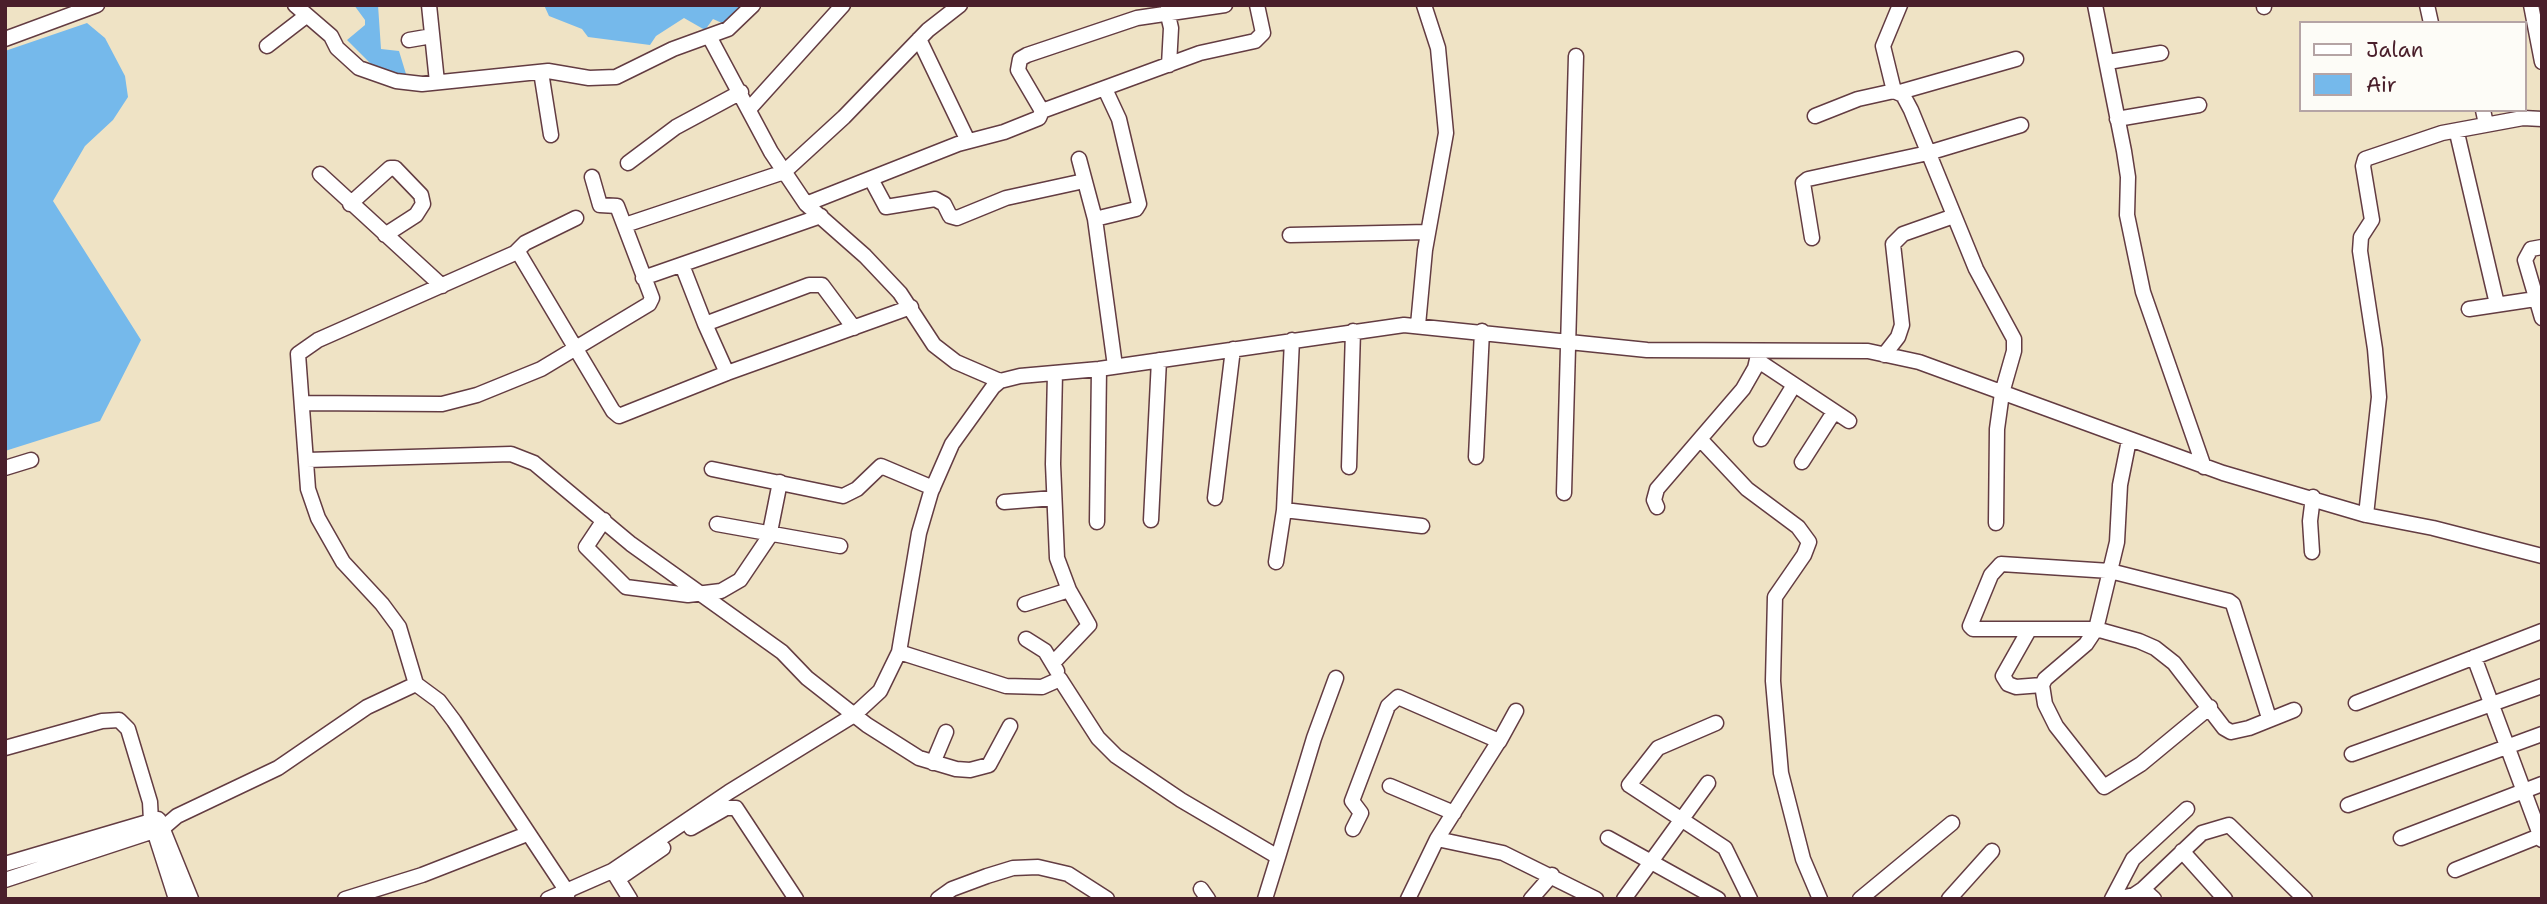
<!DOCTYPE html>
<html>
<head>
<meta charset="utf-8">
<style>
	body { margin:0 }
	#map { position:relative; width:2547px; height:904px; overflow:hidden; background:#efe3c5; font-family:"Shantell Sans",sans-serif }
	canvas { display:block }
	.frame { position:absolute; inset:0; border:7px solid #4a1f2b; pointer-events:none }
	.legend { position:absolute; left:2299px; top:21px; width:228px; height:91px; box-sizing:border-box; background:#fdfcf7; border:2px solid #b5a4a5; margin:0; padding:9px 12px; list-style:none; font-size:21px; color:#4a1f2b }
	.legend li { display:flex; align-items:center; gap:14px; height:35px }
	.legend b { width:35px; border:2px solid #b5a4a5 }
</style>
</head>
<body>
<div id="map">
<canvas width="2547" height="904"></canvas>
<div class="frame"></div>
<ul class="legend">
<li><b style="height:9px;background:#fff"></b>Jalan</li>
<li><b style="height:19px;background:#75b9eb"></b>Air</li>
</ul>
</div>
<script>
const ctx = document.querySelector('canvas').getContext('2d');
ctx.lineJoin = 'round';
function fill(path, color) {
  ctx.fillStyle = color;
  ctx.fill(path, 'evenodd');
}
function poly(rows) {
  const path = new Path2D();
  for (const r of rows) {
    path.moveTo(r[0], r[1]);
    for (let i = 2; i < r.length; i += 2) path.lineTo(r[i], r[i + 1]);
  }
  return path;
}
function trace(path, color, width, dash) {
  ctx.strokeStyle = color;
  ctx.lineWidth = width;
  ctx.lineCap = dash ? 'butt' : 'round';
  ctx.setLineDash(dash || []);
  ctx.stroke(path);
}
const water = poly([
	[354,5,378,5,381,49,399,51,406,74,403,79,371,64,347,40,365,25,365,20],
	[544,5,745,5,741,11,722,23,713,19,705,30,684,18,656,36,650,45,588,37,582,29,549,16],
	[87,23,105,38,125,76,128,97,113,120,85,146,53,201,141,340,100,421,5,451,5,51]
]);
const minor = poly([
	[295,5,331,36,337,48,359,68,396,81,422,84,548,71,589,78,616,77,673,49,728,29,753,5],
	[429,5,437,82],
	[1900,5,1883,46,1894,91,1903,95,1911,110,1976,269,2014,339,2014,351,2002,393,1997,429,1996,523],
	[2095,5,2124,151,2128,177,2127,215,2143,292,2204,467],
	[2427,5,2431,23],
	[2531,5,2542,62],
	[2264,7,2264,5],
	[1167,11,1171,28,1169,65],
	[710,38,771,152,806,204,865,256,900,293,934,345,956,362,1000,381],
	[5,39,97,5],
	[919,39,968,141],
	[409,40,432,36],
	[267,46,306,16],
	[2108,62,2161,53],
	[541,72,551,135],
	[1900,92,2016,59],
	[750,108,843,5],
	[2483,110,2486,124],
	[1042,111,1200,53,1255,41,1263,33,1257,5],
	[1815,116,1858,99,1894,91],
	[2117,119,2199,105],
	[2457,133,2497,304],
	[1079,159,1095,219,1115,366],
	[628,163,676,127,741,92],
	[320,174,442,286],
	[871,179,886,207,935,199,944,204,950,216,957,218,1006,198,1084,181],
	[350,204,390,168,395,168,421,195,423,204,416,215,385,235],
	[806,204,958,144,1004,132,1039,118,1042,111,1018,70,1020,59,1027,55,1137,18,1225,5],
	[1095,219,1136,209,1139,204,1119,119,1105,89],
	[625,225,784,172,844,117,928,30,960,5],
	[1290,235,1428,232],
	[1812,238,1803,183,1808,179,1928,153,2021,125],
	[2542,247,2531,249,2525,260,2542,318],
	[515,253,520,255,613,411,619,416,727,373,911,307],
	[682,265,705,324],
	[643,278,821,216],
	[2469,309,2542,298],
	[1418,325,1425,250,1446,133,1438,48,1424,5],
	[1884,355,1898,337,1902,325,1893,244,1903,234,1954,216],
	[1757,360,1849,421],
	[727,373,705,324,809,285,822,285,854,328],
	[303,403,442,404,477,395,541,369,649,304,652,298,617,206,600,205,592,177],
	[1761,439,1794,385],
	[1701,440,1747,489,1798,527,1809,542,1804,555,1775,597,1773,681,1781,773,1803,859,1820,899],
	[2129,440,2120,485,2117,542,2096,629,2086,644,2045,679,2042,685,2045,704,2056,726,2104,787,2141,764,2210,707],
	[1476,457,1482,331],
	[307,460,511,454,534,463,631,544,782,652,807,678,867,725,919,758,956,769,970,770,989,765,1010,726],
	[1802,462,1834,412],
	[1349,467,1353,331],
	[5,468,31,460],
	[712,469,843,496,857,489,881,466,933,488],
	[1564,493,1576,56],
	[1215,498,1233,349],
	[1004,502,1054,498],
	[1657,507,1654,500,1657,489,1743,389,1755,368,1759,351],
	[1284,510,1422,526],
	[2366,515,2379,397,2375,349,2360,251,2361,237,2372,220,2363,166,2365,159,2442,133,2523,118,2542,119],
	[604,520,586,547,626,587,688,595,721,591,740,580,769,537,780,482],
	[1151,520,1159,360],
	[1097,522,1099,369],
	[717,524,840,546],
	[2312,552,2310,521,2313,497],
	[1276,562,1284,510,1292,340],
	[1025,604,1069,590],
	[2029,630,2003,676,2008,684,2016,687,2042,685],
	[1026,639,1045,651,1057,671],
	[899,652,1006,686,1042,687,1060,679,1098,738,1116,756,1181,800,1278,857,1265,899],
	[2474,657,2542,840],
	[1053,663,1089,625,1069,590,1057,558,1053,464,1055,373],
	[2356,703,2542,631],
	[2269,718,2233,604,2229,601,2110,571,2001,564,1991,575,1970,626,1973,629,2096,629,2139,641,2155,648,2174,663,2224,728,2231,732,2249,728,2294,710],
	[1716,723,1658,748,1629,785,1725,848,1750,899],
	[1499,742,1516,711],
	[5,748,102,721,119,720,128,729,150,802,151,821,176,899],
	[2352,754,2542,686],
	[933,763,946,732],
	[1390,786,1454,813],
	[2348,805,2542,734],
	[159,820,191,899],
	[691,828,726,808,736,808,796,899],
	[1353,829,1361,813,1352,801,1388,706,1398,697,1499,741,1437,839],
	[1608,838,1718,899],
	[2401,838,2542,784],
	[2182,851,2225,899],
	[1278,857,1314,738,1336,678],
	[5,864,158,819],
	[2455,870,2542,835],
	[614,873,630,899],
	[618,879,663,848],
	[5,880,163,828,177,816,278,768,367,707,416,684],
	[1201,889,1208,899],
	[2143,889,2154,899],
	[568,893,454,721,439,701,416,684,399,627,382,604,343,562,318,518,308,489,298,354,318,340,515,253,525,243,576,218],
	[345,899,422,875,527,834],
	[548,899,612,871,729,792,854,715,880,691,899,652,919,533,931,492,952,444,993,387,1000,381,1020,376,1099,369,1404,325,1647,350,1868,351,1919,362,2223,473,2366,515,2433,528,2542,556],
	[938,899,952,889,987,876,1013,868,1038,867,1068,874,1107,899],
	[1408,899,1437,839,1503,853,1596,899],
	[1531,899,1552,875],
	[1624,899,1708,783],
	[1860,899,1952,823],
	[1949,899,1992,851],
	[2112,899,2133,859,2187,809],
	[2116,899,2134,895,2143,889,2202,833,2229,825,2305,899]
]);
fill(water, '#75b9eb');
trace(minor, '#633c42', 17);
trace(minor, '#fff', 14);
</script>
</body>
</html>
